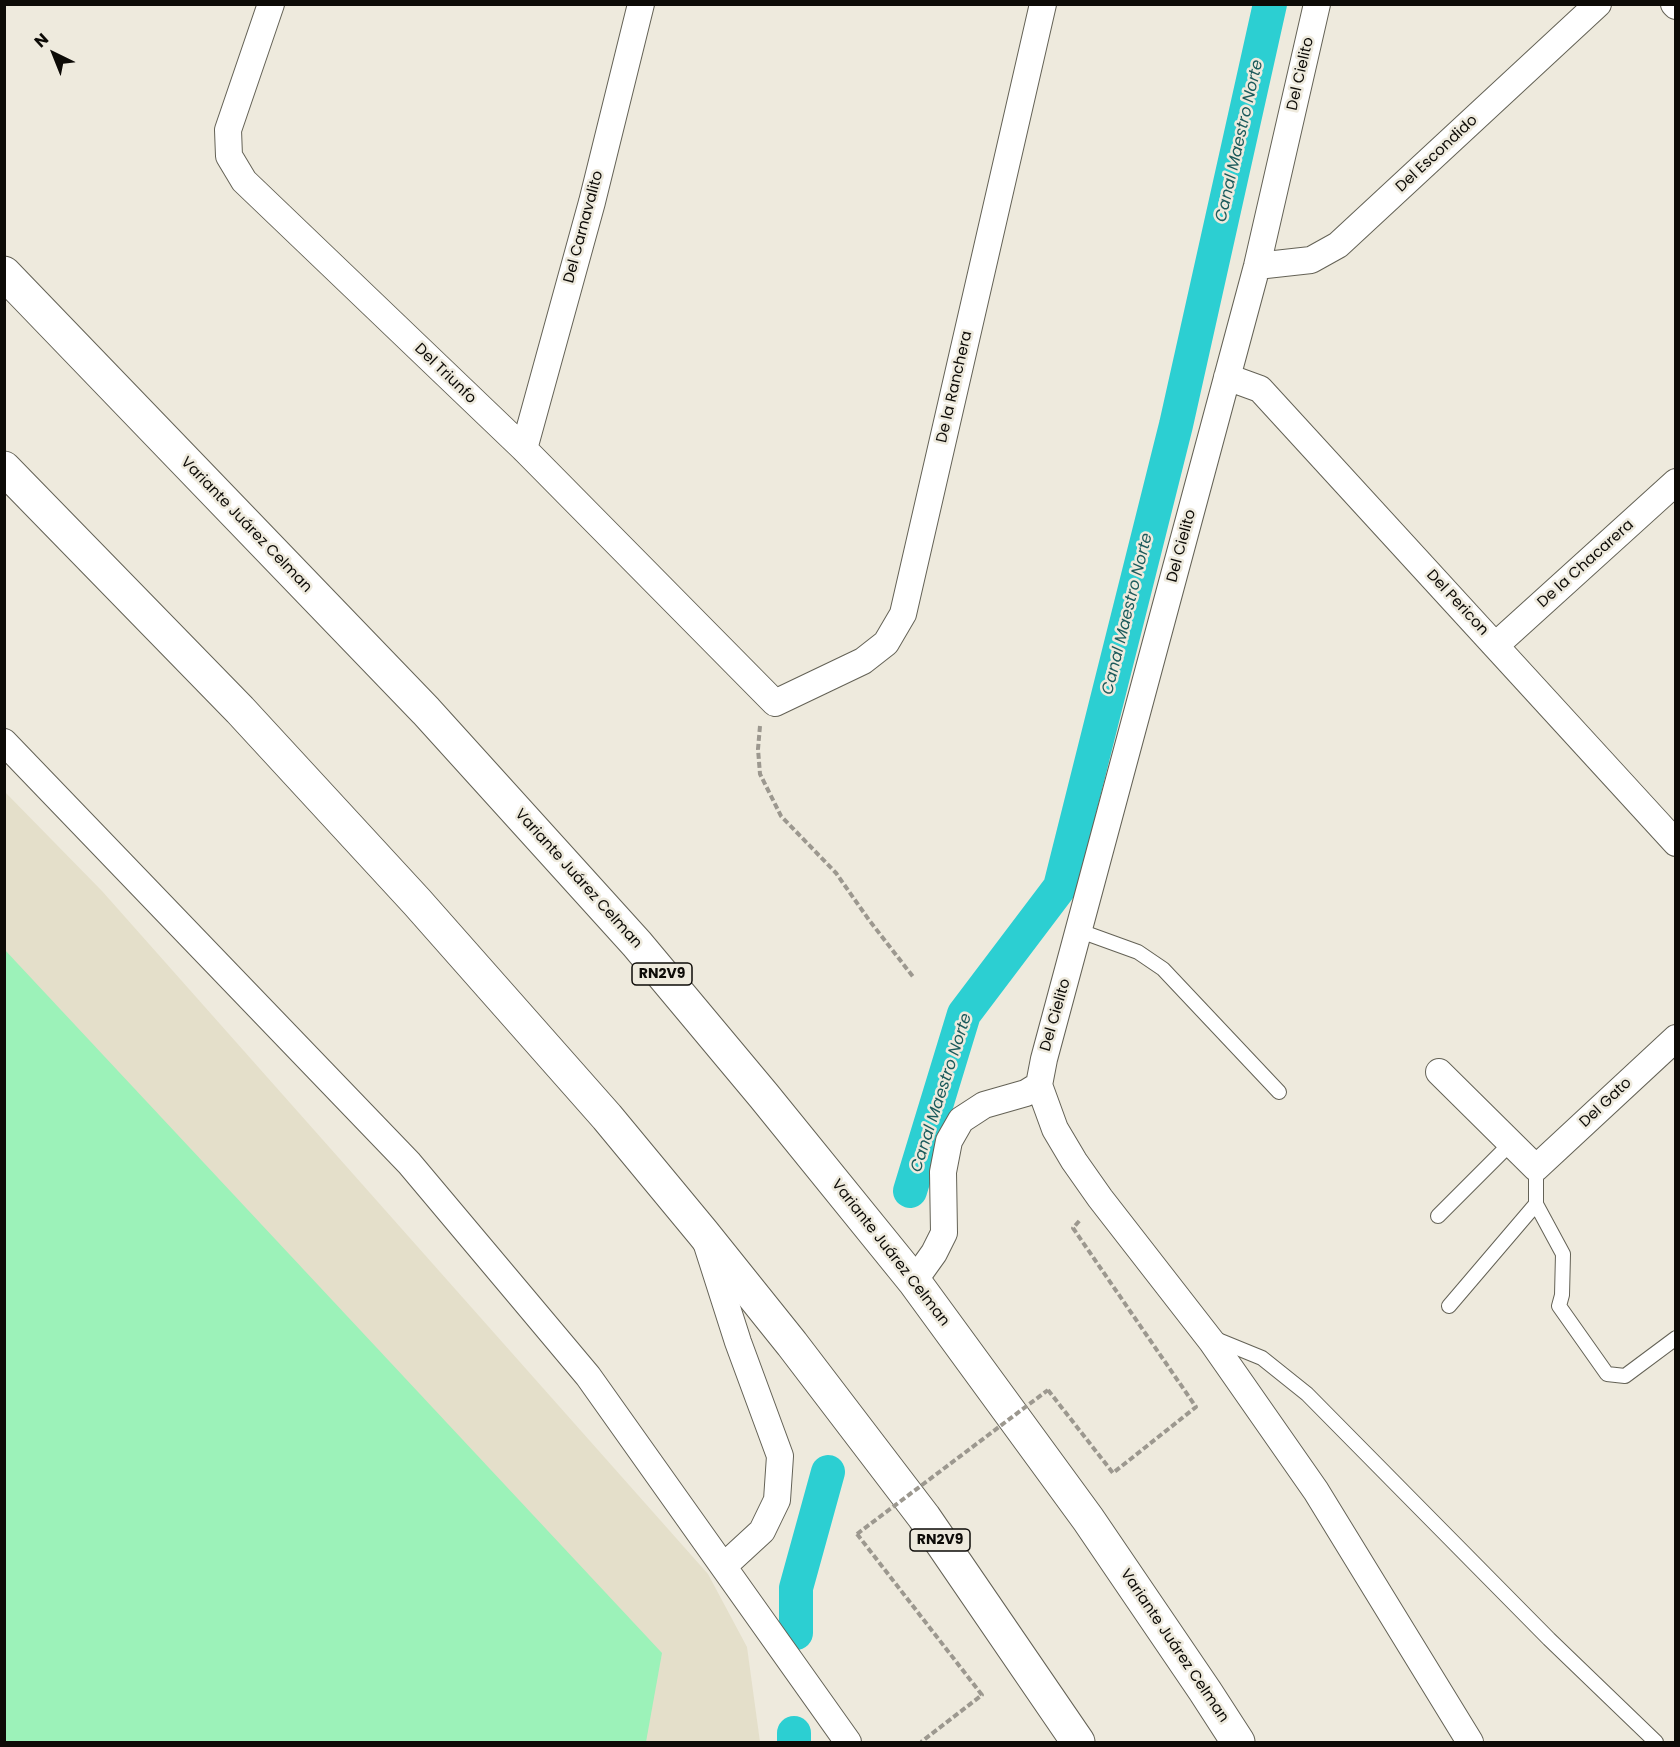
<!DOCTYPE html>
<html>
<head>
<meta charset="utf-8">
<style>
	body { margin:0 }
	#map { position:relative; width:1680px; height:1747px; overflow:hidden; background:#eeeadd; font-family:Poppins,sans-serif }
	canvas { display:block }
	.frame { position:absolute; inset:0; border:6px solid #0d0b07; pointer-events:none }
	.north { position:absolute; left:24px; top:24px; width:60px; height:60px; -webkit-text-stroke:4px #eeeadd; paint-order:stroke; rotate:317deg; font-size:16px; font-weight:700; line-height:24px; text-align:center; color:#0d0b07 }
	.north::after { content:''; display:block; margin:auto; width:21px; height:27px; background:#0d0b07; clip-path:polygon(50% 0,100% 100%,50% 72%,0 100%) }
</style>
</head>
<body>
<div id="map">
<canvas width="1680" height="1747"></canvas>
<div class="frame"></div>
<div class="north">N</div>
</div>
<script>
const ctx = document.querySelector('canvas').getContext('2d');
ctx.lineJoin = 'round';
function fill(path, color) {
  ctx.fillStyle = color;
  ctx.fill(path, 'evenodd');
}
function poly(rows) {
  const path = new Path2D();
  for (const r of rows) {
    path.moveTo(r[0], r[1]);
    for (let i = 2; i < r.length; i += 2) path.lineTo(r[i], r[i + 1]);
  }
  return path;
}
function trace(path, color, width, dash) {
  ctx.strokeStyle = color;
  ctx.lineWidth = width;
  ctx.lineCap = dash ? 'butt' : 'round';
  ctx.setLineDash(dash || []);
  ctx.stroke(path);
}
function write(font, color, halo, rows, align = 'center') {
  ctx.font = font + ' Poppins,sans-serif';
  ctx.lineWidth = 5;
  ctx.setLineDash([]);
  ctx.textBaseline = 'middle';
  ctx.strokeStyle = halo;
  ctx.fillStyle = color;
  for (const [text, x, y, turn = 0] of rows) {
    ctx.save();
    ctx.translate(x, y);
    ctx.rotate((+turn || 0) * Math.PI / 180);
    ctx.textAlign = isNaN(turn) ? turn : align;
    if (halo) ctx.strokeText(text, 0, 0);
    ctx.fillText(text, 0, 0);
    ctx.restore();
  }
}
const built = poly([
	[4,791,102,891,708,1574,747,1647,760,1742,5,1742]
]);
const green = poly([
	[4,949,662,1653,646,1742,5,1742]
]);
const canal = poly([
	[910,1191,964,1014,1060,887,1176,425,1270,4],
	[796,1633,796,1588,828,1472],
	[794,1733,794,1742]
]);
const path = poly([
	[760,726,758,749,760,774,781,816,836,873,869,920,914,978],
	[1048,1390,1113,1473,1196,1407,1073,1228,1081,1219],
	[857,1534,982,1695,921,1742]
]);
const lane = poly([
	[1080,931,1138,952,1163,969,1279,1092],
	[1536,1168,1536,1204,1563,1254,1562,1295,1559,1306,1607,1374,1625,1376,1676,1338],
	[1438,1216,1511,1143],
	[1449,1306,1536,1204],
	[1213,1338,1262,1358,1307,1394,1549,1639,1656,1742]
]);
const street = poly([
	[271,4,228,130,229,156,244,181,524,449,775,703,863,661,886,643,903,614,1043,4],
	[1317,4,1257,266,1044,1059,1039,1085,1055,1129,1074,1161,1100,1198,1212,1342,1316,1491,1470,1742],
	[1674,4,1676,6],
	[1257,266,1311,260,1338,245,1598,4],
	[1227,377,1260,389,1676,843],
	[524,449,592,202,641,4],
	[1496,645,1676,482],
	[4,742,409,1163,520,1295,588,1376,848,1742],
	[1439,1072,1536,1168,1676,1038],
	[707,1245,738,1342,780,1456,777,1500,762,1531,724,1566],
	[914,1281,934,1253,944,1233,943,1172,949,1141,961,1120,984,1105,1026,1093,1039,1085]
]);
const highway = poly([
	[4,273,426,711,637,944,764,1096,914,1281,1088,1519,1205,1691,1238,1742],
	[4,468,240,710,417,902,607,1117,703,1233,792,1344,924,1517,1078,1742]
]);
const pathBridge = poly([
	[857,1534,1048,1390]
]);
const shields = [
	[662,974,60],
	[940,1540,60]
];
const shieldNames = [
	["RN2V9",662,974],
	["RN2V9",940,1540]
];
const streetNames = [
	["Del Cielito",1301,74,-77],
	["Del Escondido",1437,154,-43],
	["Del Carnavalito",584,227,-75],
	["Del Triunfo",445,374,44],
	["De la Ranchera",955,387,-77],
	["Variante Juárez Celman",246,525,46],
	["Del Cielito",1182,546,-75],
	["De la Chacarera",1586,564,-42],
	["Del Pericon",1457,603,47],
	["Variante Juárez Celman",578,879,48],
	["Del Cielito",1056,1015,-74],
	["Del Gato",1606,1103,-43],
	["Variante Juárez Celman",890,1253,52],
	["Variante Juárez Celman",1174,1646,56]
];
const waterNames = [
	["Canal Maestro Norte",1240,141,-77],
	["Canal Maestro Norte",1128,614,-76],
	["Canal Maestro Norte",942,1093,-72]
];
fill(built, '#e4dfca');
fill(green, '#9cf2b9');
trace(canal, '#2ccfd2', 34);
trace(lane, '#646256', 16);
trace(street, '#646256', 28);
trace(highway, '#646256', 35);
trace(path, '#9c988f', 4, [6, 3]);
trace(lane, '#fff', 14);
trace(street, '#fff', 26);
trace(highway, '#fff', 33);
trace(pathBridge, '#9c988f', 4, [6, 3]);
for (const [x, y, w] of shields) {
  const box = new Path2D();
  box.roundRect(x - w / 2, y - 11, w, 22, 4.5);
  ctx.fillStyle = '#eeeadd';
  ctx.fill(box);
  trace(box, '#0d0b07', 1.5);
}
write('bold 14px', '#0d0b07', null, shieldNames);
write('15px', '#0d0b07', '#eeeadd', streetNames);
write('italic 16px', '#1b5a5b', '#eeeadd', waterNames);
</script>
</body>
</html>
